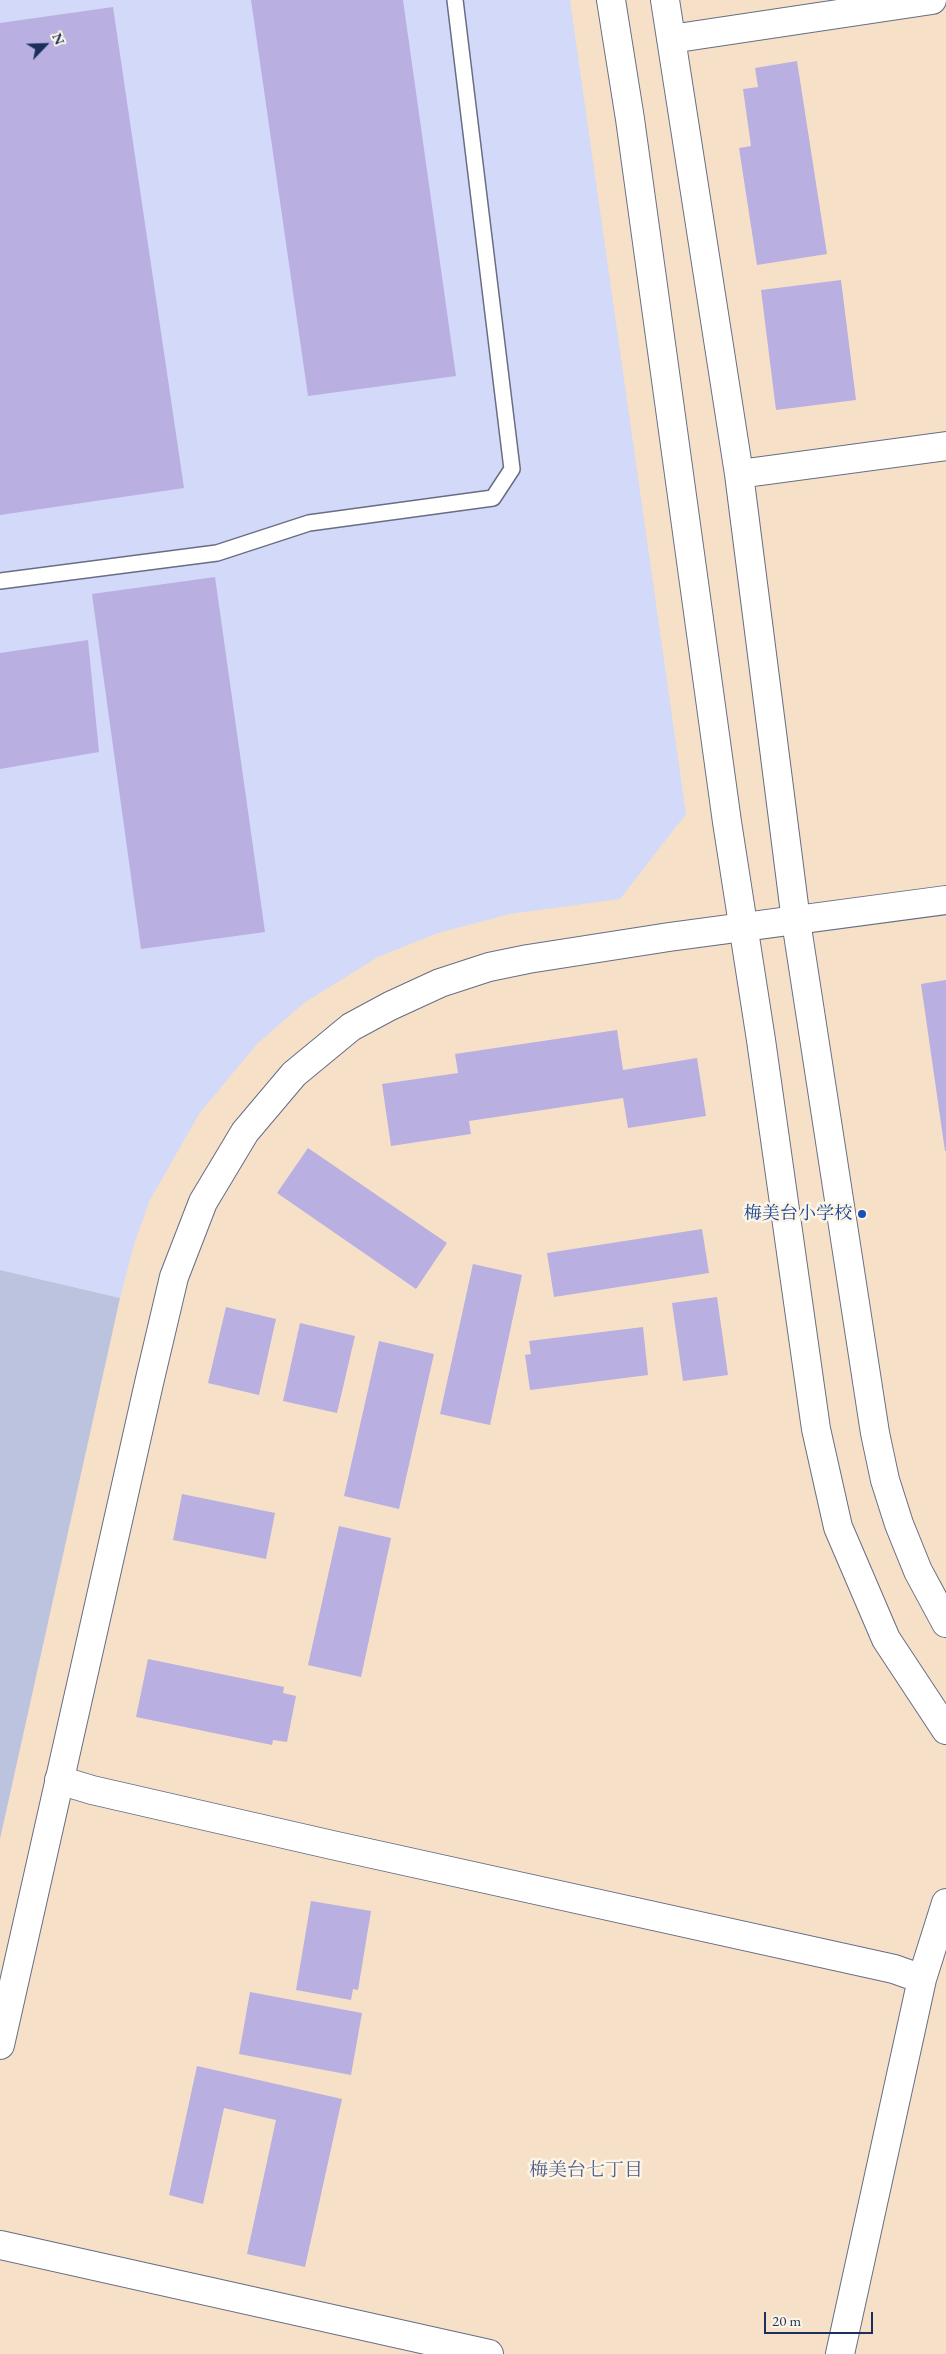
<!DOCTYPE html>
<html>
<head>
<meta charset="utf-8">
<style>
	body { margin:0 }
	#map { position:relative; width:946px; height:2354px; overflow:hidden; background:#f6e1c8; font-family:"EB Garamond",serif }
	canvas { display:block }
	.north { position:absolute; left:20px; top:20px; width:50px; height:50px; -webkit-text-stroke:4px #fcf5e5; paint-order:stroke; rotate:66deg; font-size:14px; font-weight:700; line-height:20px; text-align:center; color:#1b2f5e }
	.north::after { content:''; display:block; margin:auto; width:18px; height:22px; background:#1b2f5e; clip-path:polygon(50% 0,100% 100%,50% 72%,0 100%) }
	.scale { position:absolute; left:764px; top:2312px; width:109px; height:22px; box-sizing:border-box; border:2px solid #1b2f5e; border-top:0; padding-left:6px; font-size:15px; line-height:18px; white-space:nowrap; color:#1b2f5e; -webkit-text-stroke:4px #fcf5e5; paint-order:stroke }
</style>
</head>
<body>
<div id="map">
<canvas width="946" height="2354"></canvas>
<div class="north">N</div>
<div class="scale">20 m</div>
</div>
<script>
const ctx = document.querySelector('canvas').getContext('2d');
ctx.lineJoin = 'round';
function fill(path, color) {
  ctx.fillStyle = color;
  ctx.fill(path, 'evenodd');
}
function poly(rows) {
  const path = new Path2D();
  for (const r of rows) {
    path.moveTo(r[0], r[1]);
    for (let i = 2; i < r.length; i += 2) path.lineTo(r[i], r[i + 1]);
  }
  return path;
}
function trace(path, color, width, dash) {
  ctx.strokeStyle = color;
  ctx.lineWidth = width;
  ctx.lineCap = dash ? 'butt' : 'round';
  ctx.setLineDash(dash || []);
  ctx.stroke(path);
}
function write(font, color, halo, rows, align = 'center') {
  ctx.font = font + ' "EB Garamond","Noto Serif JP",serif';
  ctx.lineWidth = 5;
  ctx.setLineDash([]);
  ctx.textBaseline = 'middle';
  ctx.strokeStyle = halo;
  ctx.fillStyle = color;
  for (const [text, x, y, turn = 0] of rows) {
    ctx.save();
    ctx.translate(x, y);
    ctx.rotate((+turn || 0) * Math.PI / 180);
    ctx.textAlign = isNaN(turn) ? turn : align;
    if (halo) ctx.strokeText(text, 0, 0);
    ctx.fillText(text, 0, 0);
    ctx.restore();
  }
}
const built = poly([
	[0,0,570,0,686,814,620,899,510,914,438,933,378,957,304,1003,257,1044,199,1114,150,1200,135,1241,120,1298,0,1270]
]);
const industrial = poly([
	[0,1270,120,1298,0,1839]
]);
const building = poly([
	[251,0,403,0,456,376,308,396],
	[113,7,184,488,0,515,0,23],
	[797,61,827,254,757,265,739,148,751,146,743,89,758,87,755,68],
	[841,280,856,400,776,410,761,290],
	[215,577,265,932,141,949,92,594],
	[88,640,99,752,0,769,0,653],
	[946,980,946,1151,945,1151,921,984],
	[617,1030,623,1070,697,1058,706,1116,628,1128,623,1098,469,1121,471,1134,391,1146,382,1084,458,1073,455,1054],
	[308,1148,447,1243,416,1289,277,1193],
	[702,1229,709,1273,554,1297,547,1253],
	[473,1264,522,1275,490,1425,440,1414],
	[717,1297,728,1375,683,1381,672,1303],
	[226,1307,276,1319,259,1395,208,1383],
	[300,1323,355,1336,337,1413,283,1401],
	[643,1327,648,1375,530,1390,525,1355,531,1354,529,1341],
	[379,1341,434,1354,399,1509,344,1496],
	[182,1494,275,1513,266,1559,173,1540],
	[339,1526,391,1538,361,1677,308,1665],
	[148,1659,284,1687,283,1693,296,1696,287,1742,273,1740,272,1745,136,1717],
	[311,1901,371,1911,358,1990,353,1989,351,2000,296,1990],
	[250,1992,362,2013,351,2075,239,2054],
	[197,2066,342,2099,305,2267,247,2254,276,2120,224,2108,203,2204,169,2195]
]);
const service = poly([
	[0,581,217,553,309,523,493,498,512,469,455,0]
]);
const minor = poly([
	[611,0,630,119,727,822,761,1040,816,1429,838,1527,886,1639,946,1730],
	[665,0,739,474,796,921,875,1433,885,1480,899,1524,918,1571,946,1623],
	[671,39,932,0],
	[739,474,946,446],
	[59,1780,92,1790,332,1845,894,1969,922,1979],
	[0,2245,489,2354],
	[840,2354,922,1979,946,1903]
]);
const tertiary = poly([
	[0,2045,149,1383,174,1277,203,1202,245,1132,294,1074,351,1027,390,1006,440,983,489,967,528,959,669,937,946,900]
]);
const markers = [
	[862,1214,5,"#1a4fb4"]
];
const transitNames = [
	["梅美台小学校",852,1214]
];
const neighbourhoodNames = [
	["梅美台七丁目",586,2171]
];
fill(built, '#d3d9f9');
fill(industrial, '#bcc3de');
fill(building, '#b9afe1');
trace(service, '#686d83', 18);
trace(minor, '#686d83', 30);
trace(tertiary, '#686d83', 30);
trace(service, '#fff', 15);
trace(minor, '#fff', 28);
trace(tertiary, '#fff', 28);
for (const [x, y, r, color] of markers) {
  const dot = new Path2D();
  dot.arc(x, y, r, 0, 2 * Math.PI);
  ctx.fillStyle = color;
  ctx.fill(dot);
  trace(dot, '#fcf5e5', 2);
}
write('18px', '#164399', '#fcf5e5', transitNames, 'right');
write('19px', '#525c8c', '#fcf5e5', neighbourhoodNames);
</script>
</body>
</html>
